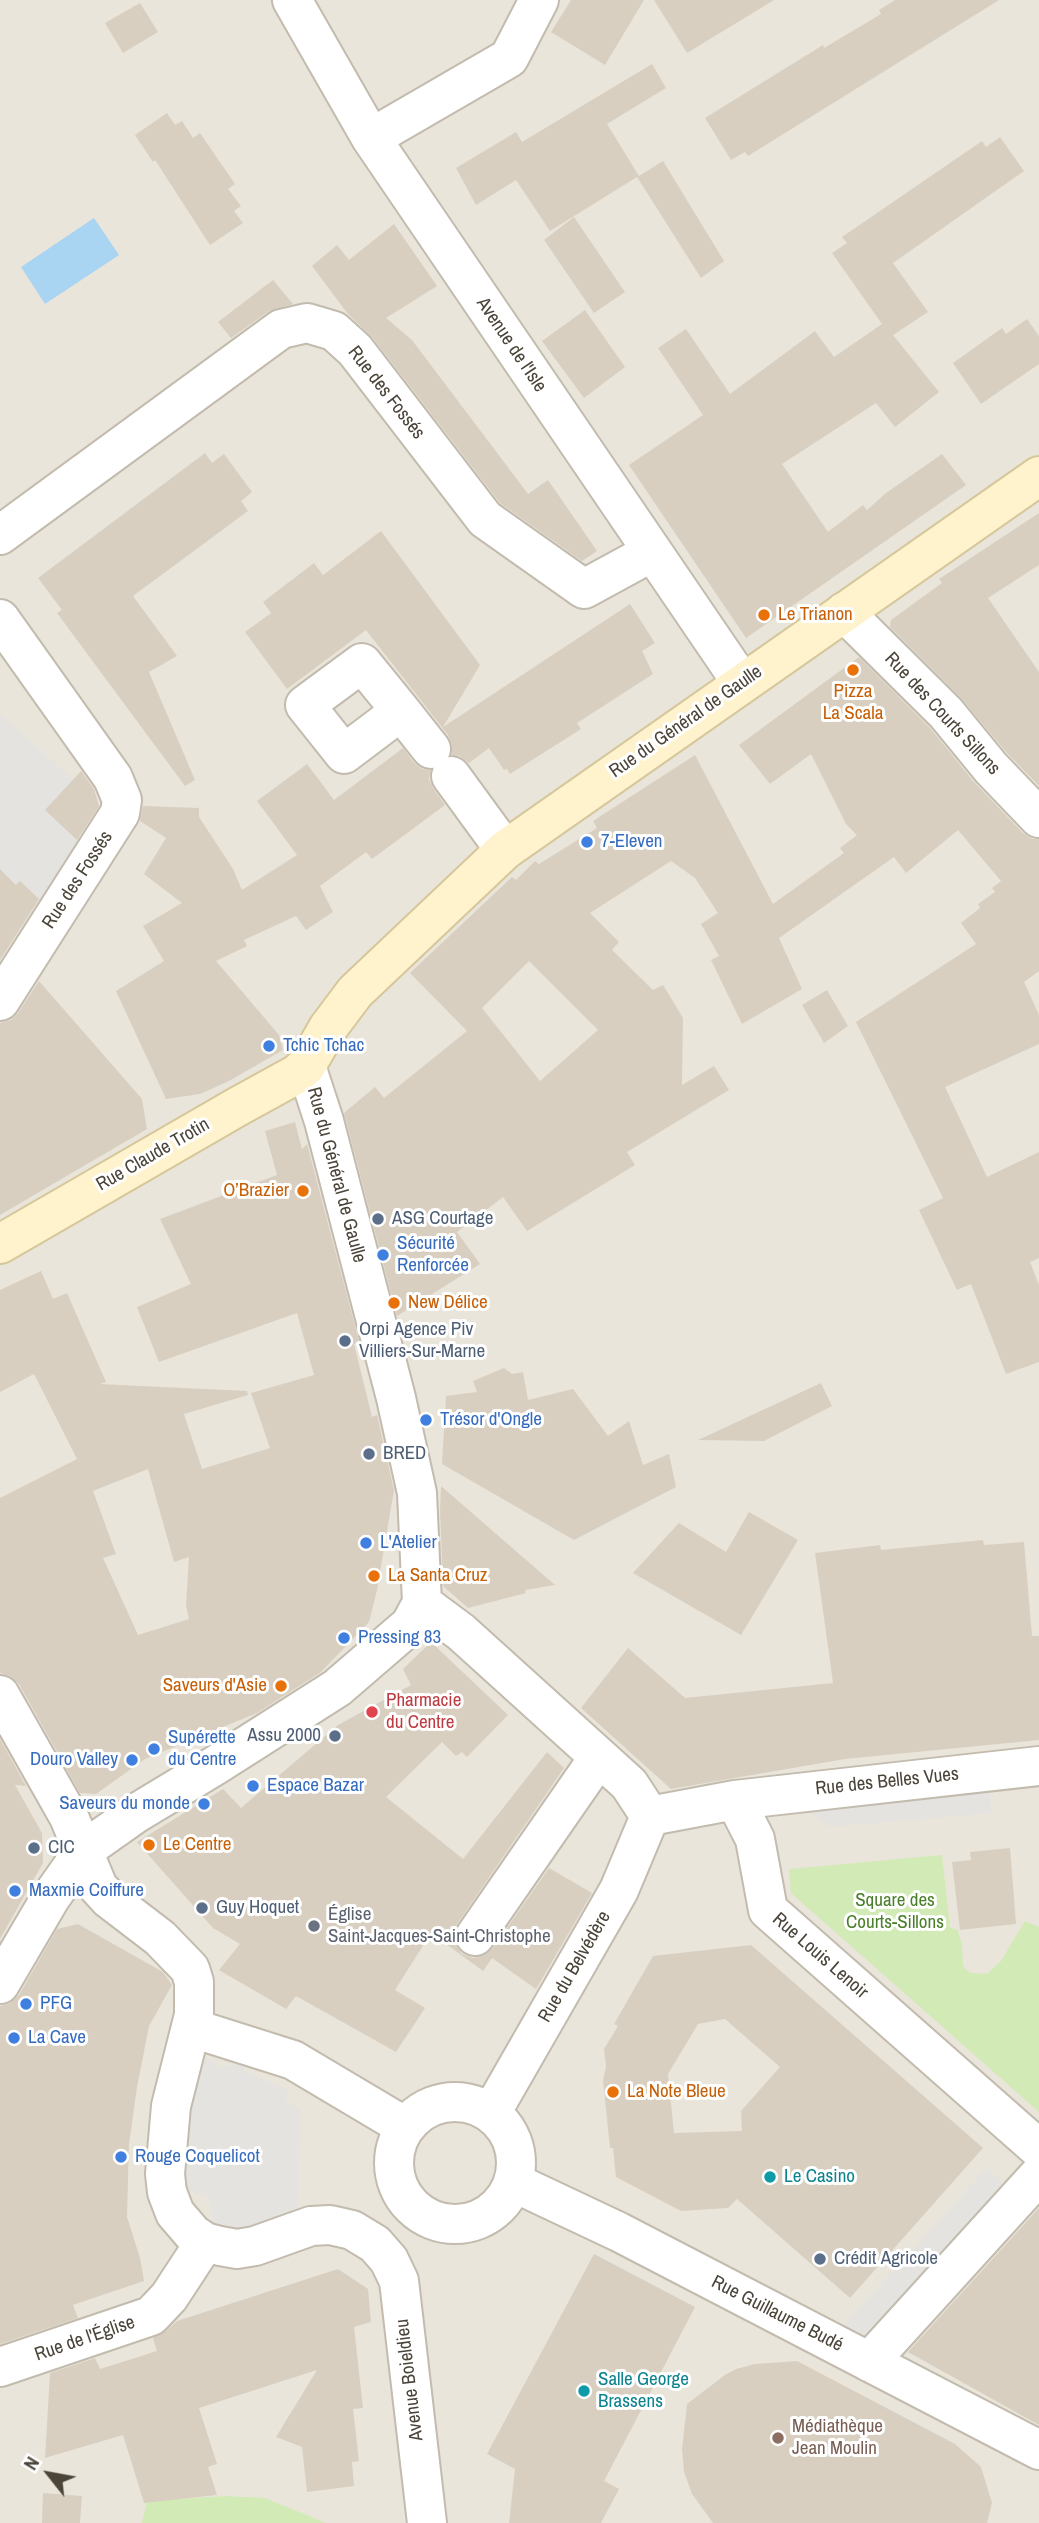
<!DOCTYPE html>
<html>
<head>
<meta charset="utf-8">
<style>
	body { margin:0 }
	#map { position:relative; width:1039px; height:2523px; overflow:hidden; background:#f6f3ec; font-family:"Archivo Narrow",sans-serif }
	canvas { display:block }
	.north { position:absolute; left:14px; top:2439px; width:70px; height:70px; -webkit-text-stroke:5px #fff; paint-order:stroke; rotate:301deg; font-size:19px; font-weight:700; line-height:28px; text-align:center; color:#4b4439 }
	.north::after { content:''; display:block; margin:auto; width:24px; height:32px; background:#4b4439; clip-path:polygon(50% 0,100% 100%,50% 72%,0 100%) }
</style>
</head>
<body>
<div id="map">
<canvas width="1039" height="2523"></canvas>
<div class="north">N</div>
</div>
<script>
const ctx = document.querySelector('canvas').getContext('2d');
ctx.lineJoin = 'round';
function fillPath(path, color) {
  ctx.fillStyle = color;
  ctx.fill(path, 'evenodd');
}
function toPath(rows) {
  const path = new Path2D();
  for (const r of rows) {
    if (r.length === 3) {
      path.moveTo(r[0] + r[2], r[1]);
      path.arc(r[0], r[1], r[2], 0, 2 * Math.PI);
      continue;
    }
    path.moveTo(r[0], r[1]);
    for (let i = 2; i < r.length; i += 2) path.lineTo(r[i], r[i + 1]);
  }
  return path;
}
function stroke(path, color, width, dash) {
  ctx.strokeStyle = color;
  ctx.lineWidth = width;
  ctx.lineCap = dash ? 'butt' : 'round';
  ctx.setLineDash(dash || []);
  ctx.stroke(path);
}
function label(font, color, halo, rows, align = 'center') {
  ctx.font = font + ' "Archivo Narrow",sans-serif';
  ctx.lineWidth = 6;
  ctx.setLineDash([]);
  ctx.textBaseline = 'middle';
  ctx.strokeStyle = halo;
  ctx.fillStyle = color;
  for (const [text, x, y, turn = 0] of rows) {
    ctx.save();
    ctx.translate(x, y);
    ctx.rotate((+turn || 0) * Math.PI / 180);
    ctx.textAlign = isNaN(turn) ? turn : align;
    if (halo) ctx.strokeText(text, 0, 0);
    ctx.fillText(text, 0, 0);
    ctx.restore();
  }
}
const residential = toPath([
	[0,0,1039,0,1039,2523,0,2523]
]);
const green = toPath([
	[942,1855,950,1928,957,1929,962,1944,963,1966,970,1973,987,1974,1001,1961,1025,1921,1039,1927,1039,2112,791,1893,789,1869],
	[225,2496,265,2498,326,2523,142,2523,147,2501]
]);
const parking = toPath([
	[0,714,73,780,46,811,81,843,42,902,21,882,16,885,0,869],
	[988,1780,992,1813,829,1827,800,1803],
	[202,2054,219,2067,241,2063,245,2071,289,2091,286,2102,300,2109,298,2217,260,2234,215,2231,208,2196,181,2189,185,2109],
	[987,2168,1007,2187,861,2346,841,2328]
]);
const water = toPath([
	[94,218,119,255,45,304,21,267]
]);
const building = toPath([
	[571,0,644,0,605,65,551,32],
	[654,0,774,0,687,53],
	[895,0,999,0,748,156,745,152,731,160,705,118,823,45,824,48,881,14,879,10],
	[140,3,158,32,123,53,105,23],
	[652,64,666,88,607,124,639,176,663,161,724,261,701,278,637,177,550,231,516,180,476,205,456,168,516,132,522,142],
	[167,113,175,125,182,121,193,138,200,133,235,184,228,189,241,206,234,211,243,223,210,245,155,160,153,162,135,135],
	[1000,137,1024,171,893,263,928,312,893,335,939,392,895,427,876,403,782,464,828,532,863,505,867,510,886,493,942,454,966,485,746,638,629,465,703,415,658,348,686,329,730,394,815,331,834,357,882,324,832,253,847,243,842,237,982,141,986,147],
	[574,217,625,292,594,313,544,240],
	[394,224,437,286,386,318,412,340,528,494,548,480,597,551,582,561,500,503,372,337,348,314,312,266,337,245,349,260],
	[273,280,293,304,269,311,231,338,218,322],
	[585,310,625,367,584,398,542,341],
	[1027,319,1039,336,1039,364,981,404,953,363,1002,328,1006,334],
	[205,453,212,463,224,454,252,492,241,501,248,511,133,596,177,656,149,672,195,780,185,786,57,613,62,610,38,578],
	[1039,513,1039,565,988,598,1039,672,1039,786,1007,753,961,698,890,627,891,620,942,583,939,579],
	[381,531,480,665,443,727,630,604,655,643,642,651,653,674,577,723,581,729,510,774,507,769,504,770,489,748,469,763,460,756,452,755,452,745,448,735,366,630,287,689,245,632,271,613,263,602,314,563,323,575],
	[859,657,930,728,974,782,1023,833,1032,839,1039,839,1039,971,1024,982,1039,1015,1039,1044,945,1087,987,1177,1039,1152,1039,1258,1030,1262,1039,1285,1039,1362,1006,1374,971,1284,957,1290,919,1210,943,1198,856,1022,976,944,961,923,980,908,978,904,995,892,992,888,1001,881,958,830,906,873,894,857,779,938,802,989,742,1024,711,960,719,956,701,924,718,913,695,878,671,861,590,913,619,942,612,950,653,990,663,985,683,1018,682,1085,714,1066,729,1090,627,1152,635,1165,527,1231,503,1197,457,1232,480,1264,397,1316,344,1113,375,1087,384,1098,467,1031,410,973,512,877,516,880,535,861,539,864,597,828,593,821,695,755,773,904,844,853,840,848,857,835,846,824,811,754,770,784,739,745],
	[529,961,598,1030,540,1081,482,1008],
	[403,748,414,763,422,769,430,770,429,779,433,788,445,805,372,859,366,852,320,886,333,912,306,930,296,916,244,940,247,946,216,961,279,1035,283,1050,229,1081,200,1094,166,1099,116,991,164,961,143,926,182,903,144,874,166,838,140,821,143,806,199,808,199,817,233,869,242,890,297,855,257,801,307,764,334,800],
	[81,771,94,789,99,806,77,840,45,810],
	[0,869,16,885,20,881,39,899,0,960],
	[39,981,142,1099,147,1129,0,1215,0,1023,11,1020,18,1013],
	[827,990,848,1026,824,1043,802,1005],
	[295,1122,302,1149,307,1144,359,1341,354,1344,372,1417,377,1415,394,1490,377,1590,369,1622,321,1672,257,1713,145,1759,96,1794,80,1793,19,1684,10,1676,0,1673,0,1498,77,1459,34,1374,0,1392,0,1290,41,1271,53,1299,67,1293,106,1382,100,1384,247,1391,248,1395,184,1414,202,1469,270,1448,251,1393,314,1375,297,1313,159,1362,137,1307,191,1284,160,1219,277,1175,265,1131],
	[148,1469,174,1562,189,1557,186,1605,189,1619,138,1635,103,1558,116,1554,93,1491],
	[504,1368,512,1374,523,1372,528,1400,573,1389,608,1436,629,1421,643,1465,669,1454,676,1487,574,1540,442,1464,446,1396,477,1392,473,1381],
	[821,1383,832,1406,764,1441,698,1440],
	[441,1486,555,1585,525,1590,526,1593,468,1608,443,1586,440,1510],
	[749,1512,798,1540,741,1635,633,1573,679,1523,726,1552],
	[983,1540,984,1545,1024,1542,1032,1636,1039,1636,1039,1740,845,1759,671,1789,581,1708,628,1648,685,1698,833,1683,815,1553,880,1545,881,1550],
	[431,1642,508,1715,467,1757,462,1752,456,1756,442,1742,386,1797,463,1859,547,1752,564,1768,457,1924,453,1935,456,1946,462,1954,473,1958,485,1955,493,1948,549,1868,592,1893,536,1989,492,1958,483,1971,431,1933,395,1990,425,2008,396,2052,296,1996,286,2009,219,1970,240,1944,213,1928,137,1842,223,1789,241,1808,338,1725,411,1685,403,1669],
	[0,1739,26,1786,15,1785,42,1833,43,1863,0,1939],
	[1010,1848,1016,1924,960,1930,952,1862,971,1860,970,1852],
	[78,1924,163,1972,172,1985,149,2026,137,2087,129,2144,127,2217,140,2258,144,2281,73,2305,78,2318,0,2344,0,2006,10,2003,19,1995,57,1929],
	[751,1945,983,2148,850,2298,737,2199,728,2208,681,2211,616,2177,613,2148,610,2148,603,2080,606,2067,604,2049,618,2026,614,2024,653,1956],
	[725,2019,780,2067,741,2111,742,2131,674,2133,668,2074,698,2024],
	[1039,2208,1039,2425,908,2352],
	[594,2254,695,2307,604,2481,619,2489,601,2523,509,2523,515,2469,487,2454],
	[338,2269,368,2289,371,2322,354,2327,363,2408,353,2409,359,2461,352,2462,354,2486,307,2492,302,2447,276,2437,317,2370,199,2408,217,2464,208,2467,217,2495,144,2503,123,2435,45,2458,50,2373,95,2358,100,2369,157,2351,153,2338,166,2331,177,2321],
	[797,2361,955,2444,981,2467,992,2503,987,2523,713,2523,692,2494,684,2472,682,2449,687,2404,725,2375,736,2369,755,2364],
	[43,2493,82,2496,80,2523,42,2523]
]);
const street = toPath([
	[292,0,371,138,742,683],
	[371,138,509,58,539,0],
	[0,535,281,329,307,323,334,331,355,350,485,519,584,589,652,552],
	[844,612,946,713,991,768,1039,818],
	[0,619,113,778,122,800,120,813,0,1001],
	[401,711,344,754,305,705,362,663,401,711,431,749],
	[451,776,505,850],
	[422,1603,461,1632,629,1784,650,1816,735,1800,755,1839,768,1910,1039,2149],
	[0,1695,69,1817,98,1887,109,1899,160,1938,190,1969,194,1982,194,2015,171,2106,165,2174,167,2192,175,2213,193,2234,205,2242,220,2246,237,2249,255,2246,311,2226,330,2225,352,2230,375,2244,389,2260,399,2281,427,2523],
	[735,1800,1039,1766],
	[475,1936,599,1757],
	[0,1984,51,1897,84,1850,135,1814,216,1765,337,1688,410,1625,422,1603,417,1493,396,1398,324,1121,306,1066],
	[192,2028,293,2060,404,2126],
	[455,2163,61],
	[491,2113,619,1890,650,1816],
	[513,2182,619,2232,1039,2450],
	[869,2362,1039,2175],
	[0,2367,151,2316,169,2297,205,2242]
]);
const secondary = toPath([
	[0,1244,237,1107,297,1074,306,1066,328,1028,355,992,505,850,1039,476]
]);
const markers = [
	[764,615,7,"#e8710a"],
	[853,670,7,"#e8710a"],
	[587,842,7,"#3f7fe0"],
	[269,1046,7,"#3f7fe0"],
	[303,1191,7,"#e8710a"],
	[378,1219,7,"#5c6f8a"],
	[383,1255,7,"#3f7fe0"],
	[394,1303,7,"#e8710a"],
	[345,1341,7,"#5c6f8a"],
	[426,1420,7,"#3f7fe0"],
	[369,1454,7,"#5c6f8a"],
	[366,1543,7,"#3f7fe0"],
	[374,1576,7,"#e8710a"],
	[344,1638,7,"#3f7fe0"],
	[281,1686,7,"#e8710a"],
	[372,1712,7,"#e0444e"],
	[335,1736,7,"#5c6f8a"],
	[154,1749,7,"#3f7fe0"],
	[132,1760,7,"#3f7fe0"],
	[253,1786,7,"#3f7fe0"],
	[204,1804,7,"#3f7fe0"],
	[149,1845,7,"#e8710a"],
	[34,1848,7,"#5c6f8a"],
	[15,1891,7,"#3f7fe0"],
	[202,1908,7,"#5c6f8a"],
	[314,1926,7,"#6b7280"],
	[26,2004,7,"#3f7fe0"],
	[14,2038,7,"#3f7fe0"],
	[613,2092,7,"#e8710a"],
	[121,2157,7,"#3f7fe0"],
	[770,2177,7,"#0f9aa8"],
	[820,2259,7,"#5c6f8a"],
	[584,2391,7,"#0f9aa8"],
	[778,2438,7,"#8d6e63"]
];
const streetNames = [
	["Avenue de l'Isle",511,345,56],
	["Rue des Fossés",386,393,52],
	["Rue des Courts Sillons",942,714,47],
	["Rue du Général de Gaulle",686,722,-35],
	["Rue des Fossés",78,880,-57],
	["Rue Claude Trotin",153,1155,-30],
	["Rue du Général de Gaulle",336,1175,75],
	["Rue des Belles Vues",887,1782,-6],
	["Rue Louis Lenoir",820,1956,41],
	["Rue du Belvédère",575,1967,-60],
	["Rue Guillaume Budé",777,2314,27],
	["Rue de l'Église",85,2339,-19],
	["Avenue Boieldieu",410,2380,-97]
];
const foodNames = [
	["Le Trianon",778,615],
	["Pizza",853,692,"center"],
	["La Scala",853,714,"center"],
	["O’Brazier",289,1191,"right"],
	["New Délice",408,1303],
	["La Santa Cruz",388,1576],
	["Saveurs d'Asie",267,1686,"right"],
	["Le Centre",163,1845],
	["La Note Bleue",627,2092]
];
const shopNames = [
	["7-Eleven",601,842],
	["Tchic Tchac",283,1046],
	["Sécurité",397,1244],
	["Renforcée",397,1266],
	["Trésor d'Ongle",440,1420],
	["L'Atelier",380,1543],
	["Pressing 83",358,1638],
	["Supérette",168,1738],
	["du Centre",168,1760],
	["Douro Valley",118,1760,"right"],
	["Espace Bazar",267,1786],
	["Saveurs du monde",190,1804,"right"],
	["Maxmie Coiffure",29,1891],
	["PFG",40,2004],
	["La Cave",28,2038],
	["Rouge Coquelicot",135,2157]
];
const serviceNames = [
	["ASG Courtage",392,1219],
	["Orpi Agence Piv",359,1330],
	["Villiers-Sur-Marne",359,1352],
	["BRED",383,1454],
	["Assu 2000",321,1736,"right"],
	["CIC",48,1848],
	["Guy Hoquet",216,1908],
	["Crédit Agricole",834,2259]
];
const healthNames = [
	["Pharmacie",386,1701],
	["du Centre",386,1723]
];
const parkNames = [
	["Square des",895,1901],
	["Courts-Sillons",895,1923]
];
const worshipNames = [
	["Église",328,1915],
	["Saint-Jacques-Saint-Christophe",328,1937]
];
const cultureNames = [
	["Le Casino",784,2177],
	["Salle George",598,2380],
	["Brassens",598,2402]
];
const educationNames = [
	["Médiathèque",792,2427],
	["Jean Moulin",792,2449]
];
fillPath(residential, '#eae5da');
fillPath(green, '#d2eab5');
fillPath(parking, '#e5e3e0');
fillPath(water, '#a9d4f2');
fillPath(building, '#d8cfc1');
stroke(street, '#c2bbae', 42);
stroke(secondary, '#d6c79b', 42);
stroke(street, '#fff', 38);
stroke(secondary, '#fff3cd', 38);
for (const [x, y, r, color] of markers) {
  const dot = new Path2D();
  dot.arc(x, y, r, 0, 2 * Math.PI);
  ctx.fillStyle = color;
  ctx.fill(dot);
  stroke(dot, '#fff', 2.5);
}
label('19px', '#4b4439', '#fff', streetNames);
label('19px', '#c56008', '#fff', foodNames, 'left');
label('19px', '#366cbe', '#fff', shopNames, 'left');
label('19px', '#4e5e75', '#fff', serviceNames, 'left');
label('19px', '#be3a42', '#fff', healthNames, 'left');
label('19px', '#4a7f2a', '#fff', parkNames);
label('19px', '#5b616d', '#fff', worshipNames, 'left');
label('19px', '#0d838f', '#fff', cultureNames, 'left');
label('19px', '#785e54', '#fff', educationNames, 'left');
</script>
</body>
</html>
